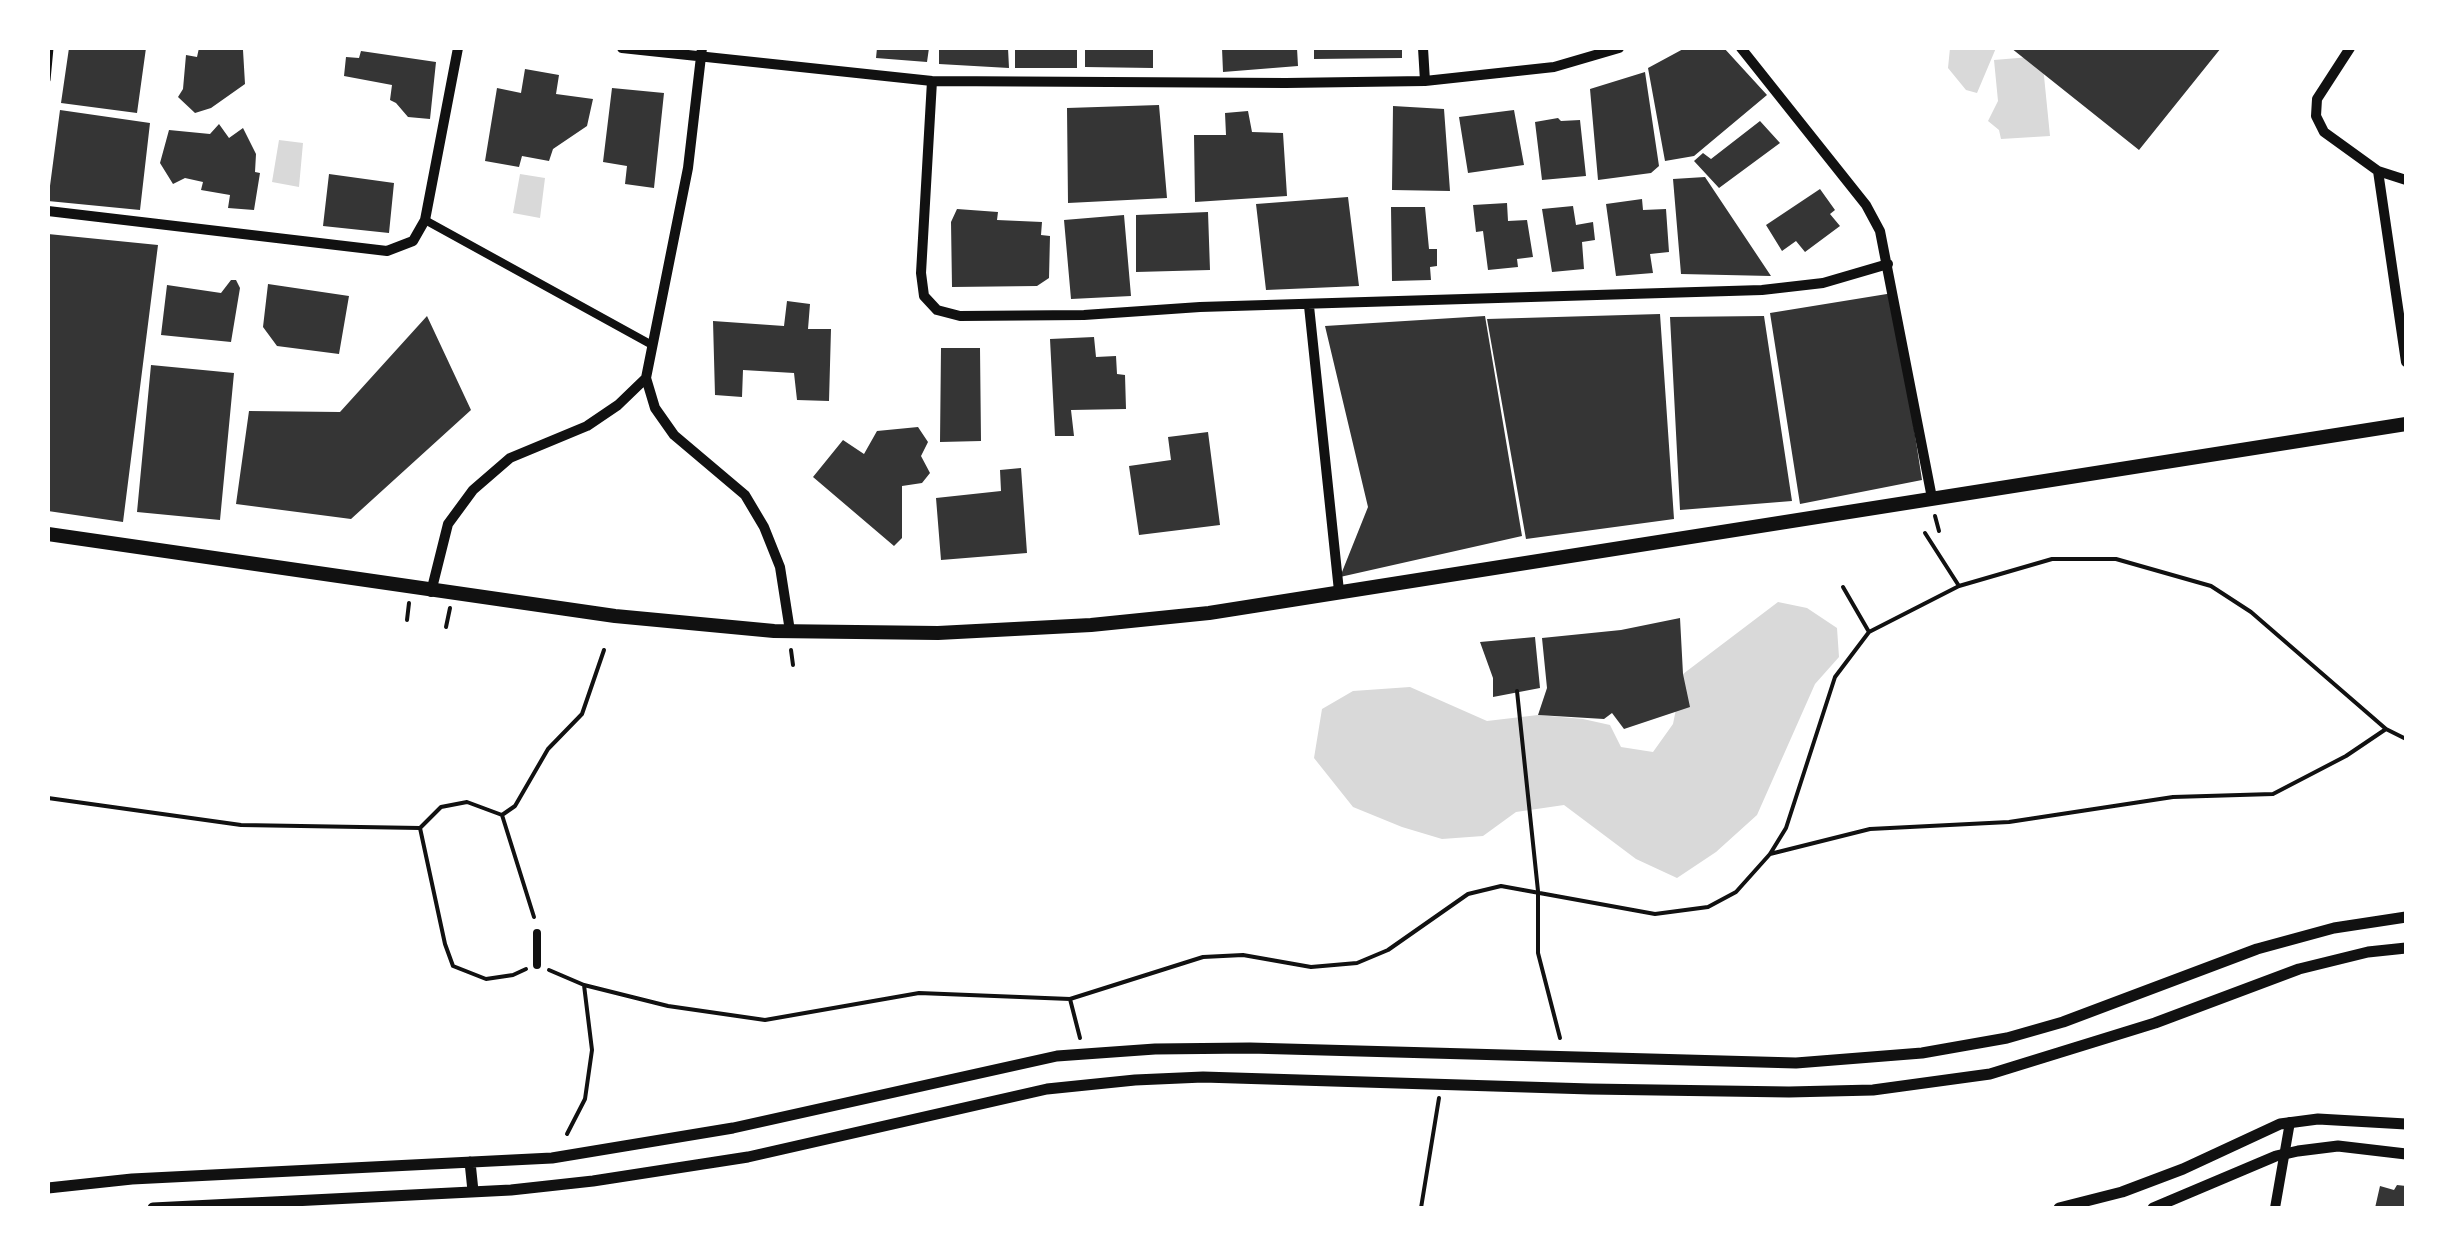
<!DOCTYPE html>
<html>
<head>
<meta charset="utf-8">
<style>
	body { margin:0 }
	#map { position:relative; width:2454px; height:1256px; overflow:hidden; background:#fff; font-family:Poppins,sans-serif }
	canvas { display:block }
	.frame { position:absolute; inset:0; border:50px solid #fff; pointer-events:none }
</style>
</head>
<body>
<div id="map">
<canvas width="2454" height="1256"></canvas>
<div class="frame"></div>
</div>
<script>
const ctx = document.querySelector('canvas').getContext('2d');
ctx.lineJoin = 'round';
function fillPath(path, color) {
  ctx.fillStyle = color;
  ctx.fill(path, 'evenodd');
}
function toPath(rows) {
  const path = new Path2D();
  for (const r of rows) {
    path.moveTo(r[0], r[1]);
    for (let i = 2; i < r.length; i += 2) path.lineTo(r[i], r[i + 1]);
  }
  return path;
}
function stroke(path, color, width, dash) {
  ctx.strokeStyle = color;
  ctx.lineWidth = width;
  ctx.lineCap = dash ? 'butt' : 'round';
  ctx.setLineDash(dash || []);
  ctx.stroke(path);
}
const water = toPath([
	[1950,48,1996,48,1977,93,1966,90,1948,68],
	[2042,56,2050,136,2001,139,1999,130,1988,121,1998,101,1994,60],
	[279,140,303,143,299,187,272,182],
	[520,174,545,178,540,218,513,213],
	[1778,602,1807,608,1837,628,1839,657,1815,684,1757,815,1716,852,1677,878,1636,859,1564,805,1516,812,1483,836,1442,839,1402,827,1353,807,1314,758,1322,709,1353,691,1410,687,1487,721,1538,715,1583,719,1610,725,1621,747,1653,752,1673,724,1683,674]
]);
const building = toPath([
	[69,48,146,48,137,113,61,103],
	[199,48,243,50,245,84,211,108,195,113,178,97,183,89,186,55,197,57],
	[877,48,929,48,927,62,876,58],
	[939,48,1008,48,1009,68,939,64],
	[1015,48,1077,48,1077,68,1015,68],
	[1085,48,1153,48,1153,68,1085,67],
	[1222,48,1297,48,1298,66,1223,72],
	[1314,48,1402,48,1402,58,1314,59],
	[1685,48,1724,48,1767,95,1694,156,1665,161,1648,68],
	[2011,48,2221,48,2139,150],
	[361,51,436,62,430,119,408,117,396,103,390,100,392,85,344,76,346,57,359,58],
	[525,69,559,75,556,94,593,99,587,126,553,149,549,161,522,156,519,167,485,161,497,88,521,93],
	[1645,72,1659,166,1651,173,1598,180,1590,89],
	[612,88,664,93,654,188,625,184,627,166,603,162],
	[1159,105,1167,198,1068,203,1067,108],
	[1393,106,1444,109,1450,191,1392,190],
	[60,110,150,123,140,210,48,201],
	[1514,110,1524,165,1468,173,1459,117],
	[1248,111,1252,132,1283,133,1287,196,1195,202,1194,135,1226,135,1225,113],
	[1558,118,1561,121,1580,120,1586,176,1542,180,1535,122],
	[1760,121,1780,143,1719,188,1694,161,1703,153,1711,159],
	[219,124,229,138,243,128,256,154,255,172,260,173,254,210,228,208,230,195,201,190,203,182,185,178,173,184,160,163,169,130,210,134],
	[329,174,394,183,389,233,323,226],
	[1705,177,1771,276,1681,274,1673,179],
	[1820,189,1835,210,1830,214,1840,226,1805,252,1796,241,1782,251,1766,225],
	[1348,197,1359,286,1266,290,1256,204],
	[1642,199,1643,210,1666,209,1669,252,1650,254,1653,273,1616,276,1606,204],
	[1507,203,1508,221,1527,220,1533,257,1517,259,1518,267,1488,270,1483,231,1476,232,1473,205],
	[1573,206,1576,225,1593,222,1595,240,1582,242,1584,269,1552,272,1542,209],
	[1391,207,1425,207,1429,249,1437,249,1437,266,1430,267,1431,280,1392,281],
	[957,209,998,212,997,220,1042,222,1041,235,1050,236,1049,278,1037,286,952,287,951,222],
	[1208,212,1210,270,1136,272,1136,215],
	[1124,215,1131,296,1071,299,1064,220],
	[48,234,158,245,123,522,48,511],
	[231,280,236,280,240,288,231,342,161,335,167,285,221,293],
	[268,284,349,296,339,354,277,346,263,327],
	[1893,293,1922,480,1800,504,1770,313],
	[787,301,810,304,808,329,831,329,829,401,797,400,794,373,743,370,742,397,715,395,713,321,784,326],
	[1660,314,1674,519,1526,539,1487,319],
	[427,316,471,410,351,519,236,504,249,411,340,412],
	[1485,316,1522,536,1340,577,1368,507,1325,326],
	[1764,316,1792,501,1680,510,1670,317],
	[1094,337,1096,357,1116,356,1117,374,1125,375,1126,409,1071,410,1074,436,1055,436,1050,339],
	[941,348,980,348,981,441,940,442],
	[151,365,234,373,220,520,137,512],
	[918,427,928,442,921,456,930,473,922,483,902,486,902,538,894,546,813,477,843,440,864,454,877,431],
	[1208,432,1220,525,1139,535,1129,466,1171,460,1168,437],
	[1021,468,1027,553,941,560,936,498,1001,491,1000,470],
	[1680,618,1683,674,1690,707,1624,729,1612,713,1604,719,1538,715,1547,688,1542,638,1621,630],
	[1535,637,1540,688,1493,697,1493,678,1480,642],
	[2397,1185,2406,1186,2406,1208,2375,1208,2380,1186,2394,1190]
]);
const path = toPath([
	[1935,516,1939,531],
	[1925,533,1959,586],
	[1843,587,1869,632],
	[407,620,409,603],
	[446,627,450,608],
	[791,650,793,665],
	[1517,691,1538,891,1538,953,1560,1038],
	[48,798,241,825,420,828,441,807,467,802,502,815,534,917],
	[502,815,515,806,548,749,582,714,604,650],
	[420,828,445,944,453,966,486,979,513,975,526,969],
	[1770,854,1870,829,2009,822,2173,797,2273,794,2346,756,2386,729],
	[549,970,584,985,668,1006,765,1020,919,993,1070,999,1203,957,1243,955,1311,967,1357,963,1388,950,1468,894,1501,886,1655,914,1708,907,1736,892,1770,854,1786,828,1835,677,1869,632,1959,586,2052,559,2116,559,2211,586,2251,612,2386,729,2406,739],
	[1070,999,1080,1038],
	[567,1134,585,1099,592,1050,584,985],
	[1421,1208,1439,1098]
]);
const service = toPath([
	[48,80,51,48]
]);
const pedestrian = toPath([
	[425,220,652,345],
	[537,965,537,933]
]);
const minor = toPath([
	[622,48,932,81,1286,83,1425,81,1554,67,1619,48],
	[702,48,688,168,646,378,655,408,674,435,745,495,764,527,780,567,790,631],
	[1423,48,1425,81],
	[1741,48,1866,205,1880,231,1932,498],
	[2350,48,2317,99,2316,116,2324,132,2378,171,2406,180],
	[932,81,921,273,924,296,937,310,960,316,1084,315,1200,307,1762,290,1823,283,1888,264],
	[2378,171,2406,362],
	[48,211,387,251,413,241,425,220,458,48],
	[1309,306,1339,591],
	[431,592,448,524,473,490,510,458,587,426,618,405,646,378],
	[2275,1208,2290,1122]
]);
const tertiary = toPath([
	[470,1162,473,1191],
	[48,1188,132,1179,552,1158,733,1128,1057,1056,1155,1049,1250,1048,1796,1063,1922,1053,2007,1038,2063,1022,2257,949,2334,928,2406,917],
	[153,1208,511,1190,593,1181,748,1157,1047,1089,1135,1080,1203,1077,1590,1089,1789,1092,1873,1090,1990,1074,2155,1023,2299,969,2368,952,2406,948],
	[2059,1208,2122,1192,2183,1169,2280,1124,2318,1119,2406,1124],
	[2153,1208,2276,1156,2298,1151,2338,1146,2406,1154]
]);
const secondary = toPath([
	[48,534,615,616,774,631,938,633,1091,625,1209,613,2406,424]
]);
fillPath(water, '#d9d9d9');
fillPath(building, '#353535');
stroke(path, '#111', 4);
stroke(service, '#111', 5);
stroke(pedestrian, '#111', 8);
stroke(minor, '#111', 10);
stroke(tertiary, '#111', 11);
stroke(secondary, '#111', 14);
</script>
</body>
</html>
